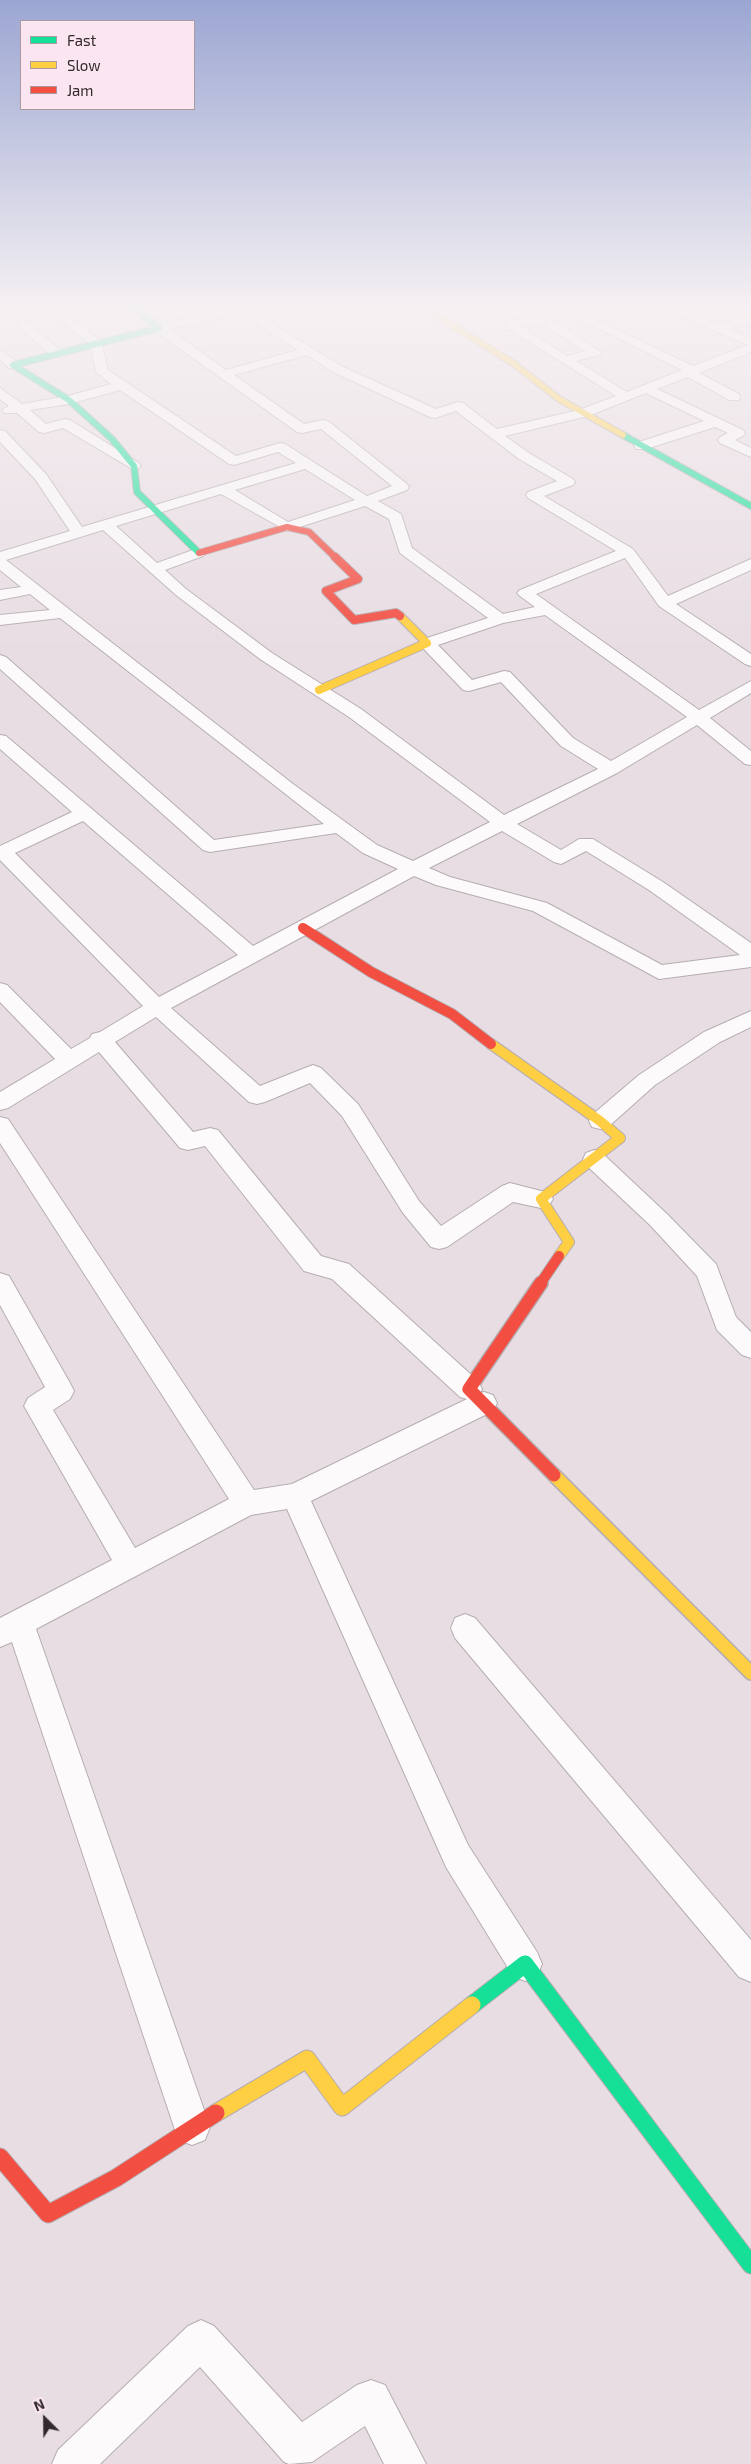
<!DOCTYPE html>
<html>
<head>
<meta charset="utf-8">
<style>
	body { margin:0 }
	#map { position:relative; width:751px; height:2464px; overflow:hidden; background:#e8dde3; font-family:"Exo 2",sans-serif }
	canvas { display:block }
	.legend { position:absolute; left:20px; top:20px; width:175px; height:90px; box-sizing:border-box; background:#fae5f0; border:1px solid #aa9aa2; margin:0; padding:6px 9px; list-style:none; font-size:15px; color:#31292d }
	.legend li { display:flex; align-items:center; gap:10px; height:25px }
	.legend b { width:25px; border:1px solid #aa9aa2 }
	.north { position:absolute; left:20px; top:2394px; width:50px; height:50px; -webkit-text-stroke:4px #fae5f0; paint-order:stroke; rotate:337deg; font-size:14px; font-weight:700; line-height:20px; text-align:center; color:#31292d }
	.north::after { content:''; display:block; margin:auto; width:18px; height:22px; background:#31292d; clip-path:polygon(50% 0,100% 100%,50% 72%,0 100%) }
</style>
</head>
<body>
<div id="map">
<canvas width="751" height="2464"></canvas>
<ul class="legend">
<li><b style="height:6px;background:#16e098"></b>Fast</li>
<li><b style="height:6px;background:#ffcf43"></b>Slow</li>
<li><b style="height:6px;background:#f24e42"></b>Jam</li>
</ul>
<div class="north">N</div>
</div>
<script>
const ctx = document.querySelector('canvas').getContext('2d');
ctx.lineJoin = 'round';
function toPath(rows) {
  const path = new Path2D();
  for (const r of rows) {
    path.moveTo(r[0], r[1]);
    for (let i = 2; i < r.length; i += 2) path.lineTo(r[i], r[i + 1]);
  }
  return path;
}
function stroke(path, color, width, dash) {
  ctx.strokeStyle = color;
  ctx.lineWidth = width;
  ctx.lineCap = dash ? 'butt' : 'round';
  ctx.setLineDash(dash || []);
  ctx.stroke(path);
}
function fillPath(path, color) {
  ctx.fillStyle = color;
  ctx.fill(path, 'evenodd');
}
const street = toPath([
	[0,308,11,308,61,351,63,354,61,357,53,357,0,311,0,308],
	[45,308,58,308,101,341,108,370,236,456,280,443,285,444,367,496,392,486,321,429,302,433,297,432,155,331,153,328,155,325,231,308,252,308,250,310,341,366,436,409,458,402,463,403,497,429,579,410,616,396,507,328,505,325,507,322,532,317,521,308,535,308,544,314,554,313,556,316,552,319,601,352,599,355,576,361,627,392,682,370,557,308,572,308,693,366,748,345,661,308,677,308,719,325,751,314,751,322,729,329,751,338,751,352,699,373,739,394,740,397,739,400,729,400,688,377,657,389,743,430,745,433,743,436,735,440,751,448,751,457,720,443,718,440,720,437,728,433,715,427,646,449,636,449,634,446,636,443,704,421,646,393,588,416,505,436,529,453,573,479,575,482,573,485,544,496,633,549,668,596,751,559,751,570,676,604,751,654,751,666,745,664,659,606,625,558,536,594,699,710,751,681,751,693,710,718,751,751,751,765,745,764,697,725,617,773,517,824,561,850,579,839,593,839,663,882,751,943,751,967,659,979,533,911,436,885,414,876,171,1008,260,1086,305,1068,313,1065,321,1068,358,1104,419,1201,441,1226,502,1186,510,1183,549,1193,553,1199,549,1205,541,1208,513,1202,447,1247,439,1249,431,1247,403,1213,342,1116,310,1083,265,1102,257,1104,249,1102,156,1017,115,1042,193,1132,210,1128,218,1130,321,1256,349,1264,478,1381,482,1389,480,1393,484,1392,493,1395,497,1403,493,1411,311,1501,468,1845,537,1952,542,1964,537,1976,525,1981,513,1976,446,1867,287,1509,251,1515,36,1629,210,2127,205,2140,192,2145,179,2140,174,2127,12,1642,0,1647,0,1618,112,1560,24,1406,28,1398,45,1387,0,1305,0,1273,9,1276,70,1383,74,1391,70,1399,53,1410,135,1548,229,1499,0,1143,0,1117,8,1119,254,1490,292,1484,467,1399,460,1397,332,1279,304,1271,205,1146,188,1150,180,1148,99,1052,8,1108,0,1110,0,1092,55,1059,0,1002,0,983,7,985,71,1049,90,1038,92,1034,100,1032,143,1006,0,860,0,846,72,812,0,749,0,735,6,736,253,946,398,869,363,853,336,833,210,852,203,850,0,669,0,655,6,657,214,840,324,824,60,618,0,625,0,615,50,610,30,594,0,600,0,590,21,587,0,570,0,552,70,531,35,479,0,442,0,430,5,431,46,474,82,527,296,463,278,452,234,465,229,464,120,390,69,404,30,410,46,424,65,419,70,420,139,463,141,466,134,470,63,428,44,433,39,432,17,413,4,413,2,410,9,406,0,399,0,388,22,404,68,396,111,384,96,372,91,345,45,308],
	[239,313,298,350,226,370,169,329,239,313],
	[540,322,585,351,567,356,521,326,540,322],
	[307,355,333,372,430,417,435,418,456,411,519,459,557,481,528,492,526,495,528,498,616,551,520,590,517,593,520,596,535,607,503,614,412,548,401,514,378,501,407,490,409,487,407,484,328,421,323,420,304,424,234,375,307,355],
	[305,469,355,500,288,522,235,490,305,469],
	[221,494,287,531,365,506,389,519,400,553,488,618,421,640,419,643,421,646,463,690,469,691,501,682,561,746,598,769,504,815,361,709,272,653,186,589,165,570,203,556,205,553,203,550,193,550,157,563,116,526,221,494],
	[103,530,176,595,260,659,349,717,490,822,413,861,377,845,293,784,6,560,103,530],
	[545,615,687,717,611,761,573,738,510,672,504,671,472,680,438,645,503,623,545,615],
	[83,821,238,955,159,997,15,853,83,821],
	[502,831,554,862,561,864,586,851,649,890,740,955,662,965,547,903,450,877,429,868,502,831],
	[0,350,17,362,19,365,17,368,9,368,0,360,0,350],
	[751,1011,751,1027,720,1042,655,1085,608,1127,600,1129,592,1127,589,1121,592,1115,639,1075,704,1032,751,1011],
	[594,1150,602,1153,667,1214,716,1264,736,1317,751,1332,751,1358,742,1355,717,1330,697,1276,651,1226,586,1165,583,1159,586,1153,594,1150],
	[465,1614,475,1618,751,1940,751,1982,739,1977,455,1638,451,1628,455,1618,465,1614],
	[201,2320,214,2326,302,2422,357,2385,371,2380,385,2385,426,2464,384,2464,365,2426,312,2462,289,2464,284,2462,200,2367,100,2464,52,2464,58,2450,188,2326,201,2320]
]);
const fastFar1 = toPath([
	[133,308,159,328,13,365,69,400,112,439,134,466,137,492,199,553],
	[623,435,751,506]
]);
const fast = toPath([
	[472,2005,525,1964,751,2265]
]);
const slowFar4 = toPath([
	[424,308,513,363,559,399,623,435]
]);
const slowFar3 = toPath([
	[319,690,427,643,400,616]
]);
const slowFar2 = toPath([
	[491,1044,600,1121,620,1138,541,1199,569,1242,559,1256]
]);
const slowFar1 = toPath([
	[554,1475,751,1673]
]);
const slow = toPath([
	[216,2113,307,2059,342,2107,472,2005]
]);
const jamFar4 = toPath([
	[199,553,287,527,309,532,337,559]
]);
const jamFar3 = toPath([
	[335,557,358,579,326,591,354,620,396,613,400,616]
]);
const jamFar2 = toPath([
	[303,928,371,972,452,1014,491,1044],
	[540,1284,559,1256]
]);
const jamFar1 = toPath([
	[541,1283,469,1389,554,1475]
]);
const jam = toPath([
	[0,2157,48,2214,116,2178,216,2113]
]);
stroke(street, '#b5adb2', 2);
stroke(fastFar1, '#b5adb2', 8);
stroke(fast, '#b5adb2', 19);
stroke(slowFar4, '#b5adb2', 8);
stroke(slowFar3, '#b5adb2', 10);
stroke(slowFar2, '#b5adb2', 12);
stroke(slowFar1, '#b5adb2', 16);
stroke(slow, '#b5adb2', 19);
stroke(jamFar4, '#b5adb2', 8);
stroke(jamFar3, '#b5adb2', 10);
stroke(jamFar2, '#b5adb2', 12);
stroke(jamFar1, '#b5adb2', 16);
stroke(jam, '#b5adb2', 19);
fillPath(street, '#fcfafb');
stroke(fastFar1, '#16e098', 6);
stroke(fast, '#16e098', 17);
stroke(slowFar4, '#ffcf43', 6);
stroke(slowFar3, '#ffcf43', 8);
stroke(slowFar2, '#ffcf43', 10);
stroke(slowFar1, '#ffcf43', 13);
stroke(slow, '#ffcf43', 17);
stroke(jamFar4, '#f24e42', 6);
stroke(jamFar3, '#f24e42', 8);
stroke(jamFar2, '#f24e42', 10);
stroke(jamFar1, '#f24e42', 13);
stroke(jam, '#f24e42', 17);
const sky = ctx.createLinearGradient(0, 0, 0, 653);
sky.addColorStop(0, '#9ba6d2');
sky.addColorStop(0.47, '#f5f0f2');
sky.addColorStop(1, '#f5f0f200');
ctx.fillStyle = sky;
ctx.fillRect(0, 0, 751, 653);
</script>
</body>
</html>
